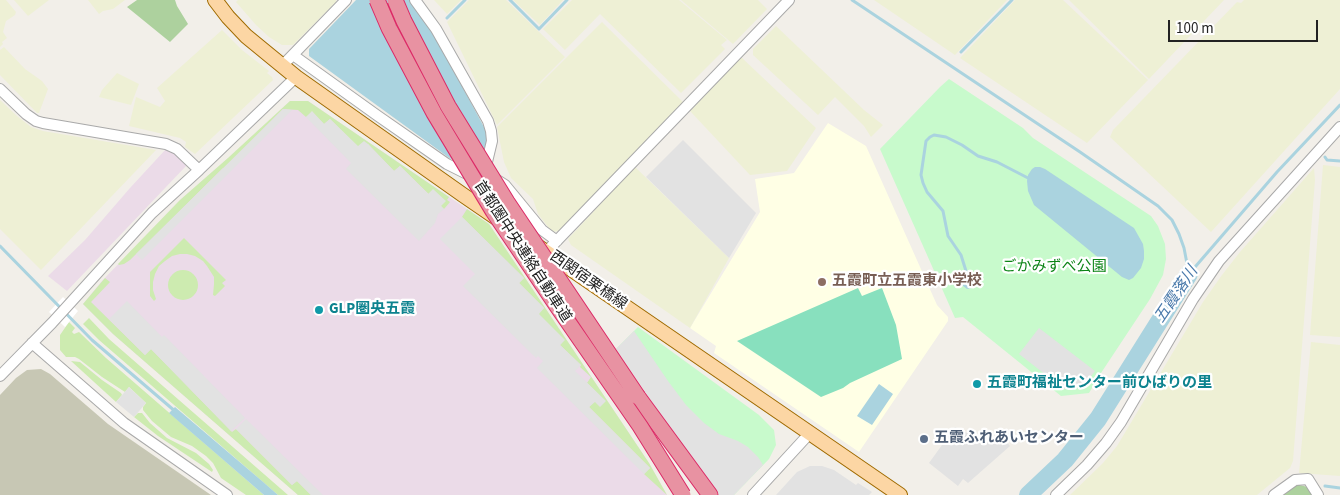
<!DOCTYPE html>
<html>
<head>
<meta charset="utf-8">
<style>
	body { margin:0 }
	#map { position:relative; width:1340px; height:495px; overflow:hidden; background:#f2efe9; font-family:"Source Sans 3",sans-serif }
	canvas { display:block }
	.scale { position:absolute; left:1168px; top:20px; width:150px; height:22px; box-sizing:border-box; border:2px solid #222; border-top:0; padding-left:6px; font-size:15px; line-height:18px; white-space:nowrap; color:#222; -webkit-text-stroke:4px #fff; paint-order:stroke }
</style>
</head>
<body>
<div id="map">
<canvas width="1340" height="495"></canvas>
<div class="scale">100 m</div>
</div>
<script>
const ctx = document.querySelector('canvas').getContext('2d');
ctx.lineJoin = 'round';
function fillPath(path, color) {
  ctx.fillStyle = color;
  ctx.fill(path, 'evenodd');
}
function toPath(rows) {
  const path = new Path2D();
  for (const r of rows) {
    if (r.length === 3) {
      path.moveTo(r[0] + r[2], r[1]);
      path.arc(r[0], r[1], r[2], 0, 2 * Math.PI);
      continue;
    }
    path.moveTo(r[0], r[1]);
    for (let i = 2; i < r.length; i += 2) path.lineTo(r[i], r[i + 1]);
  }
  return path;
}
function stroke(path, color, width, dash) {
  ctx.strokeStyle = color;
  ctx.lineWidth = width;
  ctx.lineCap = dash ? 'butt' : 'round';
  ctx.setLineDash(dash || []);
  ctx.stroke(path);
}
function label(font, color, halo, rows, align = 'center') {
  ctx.font = font + ' "Source Sans 3","Noto Sans JP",sans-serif';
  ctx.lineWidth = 4.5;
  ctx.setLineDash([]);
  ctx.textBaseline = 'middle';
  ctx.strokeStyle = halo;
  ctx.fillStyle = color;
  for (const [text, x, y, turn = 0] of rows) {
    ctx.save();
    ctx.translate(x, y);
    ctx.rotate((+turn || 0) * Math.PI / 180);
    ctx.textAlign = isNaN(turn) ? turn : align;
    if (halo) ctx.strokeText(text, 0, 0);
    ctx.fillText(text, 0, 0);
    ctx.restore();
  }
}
const industrial = toPath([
	[290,101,308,101,489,224,649,463,667,495,298,495,113,334,83,304,101,282,180,200,228,158],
	[166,149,174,151,183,160,186,166,67,291,48,276,85,240,130,188]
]);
const education = toPath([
	[828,123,866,146,937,305,948,317,948,321,859,452,714,353,716,346,690,328,760,212,755,179,794,173]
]);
const construction = toPath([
	[41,369,50,374,108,424,211,495,0,495,0,395,16,378,27,370]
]);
const farmland = toPath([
	[0,0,6,0,16,12,15,15,6,21,3,32,7,38,2,42,3,44,0,47],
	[14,0,49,0,28,16],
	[88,0,125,0,113,9,103,11,99,14],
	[238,0,336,0,336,2,293,45,282,45,269,37,256,25,236,2],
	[434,0,461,0,447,14],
	[469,0,506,0,565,57,497,125,447,22],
	[513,0,563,0,540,25],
	[572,0,679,0,727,40,721,45,725,49,681,93,600,14,565,50,543,29],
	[681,0,758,0,767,9,733,44],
	[874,0,1007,0,955,55],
	[1015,0,1063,0,1148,80,1087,143,960,58],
	[1069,0,1224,0,1149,79],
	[1244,0,1340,0,1340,89,1211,232,1110,137,1113,130,1237,2,1241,3],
	[602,22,683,102,560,231,552,232,538,214,533,199,511,178,504,162,497,127],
	[776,26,864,110,883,125,871,137,864,126,835,97,818,115,753,55,753,49],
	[222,30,242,50,269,71,267,73,272,77,273,80,195,154,185,147,186,142,180,138,129,126,136,97,160,107,165,101,157,88],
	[4,47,25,69,42,81,48,89,39,113,37,113,0,75,0,50],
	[741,57,816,128,787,171,750,175,690,111],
	[117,73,139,84,131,105,99,97,102,90],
	[0,100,17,116,31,127,43,131,156,150,41,270,0,229],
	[1323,165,1340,167,1340,337,1310,335],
	[635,167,729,258,690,328,571,245,568,239],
	[1314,168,1315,180,1293,461,1290,468,1257,495,1070,495,1103,463,1117,446,1203,302,1222,275,1240,252],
	[1311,342,1340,345,1340,476,1299,473]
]);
const grass = toPath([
	[290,101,308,101,449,197,447,200,450,202,444,209,400,166,394,171,368,144,358,147,330,119,324,124,312,112,306,117,298,110,283,109,225,168,223,168,130,260,124,264,119,265,118,264,180,200,228,158],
	[467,209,489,224,649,463,667,495,644,474,650,468,589,407,595,401,605,401,587,383,591,377,580,367,581,365,560,345,564,340,538,314,544,308,519,283,524,278,462,217],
	[184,238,226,280,222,283,225,286,215,296,213,295,214,284,214,277,207,266,203,261,195,256,187,254,180,254,172,256,165,261,159,266,155,274,153,282,153,290,156,299,154,301,150,296,150,272],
	[183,285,15],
	[105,278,110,282,91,302,145,355,151,349,232,432,236,429,292,485,297,481,311,495,298,495,113,334,83,304],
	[89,318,109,339,288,495,278,495,99,340,83,324],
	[69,322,75,328,72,332,74,334,79,332,106,358,264,495,246,495,221,478,213,463,206,456,192,446,171,437,152,421,143,410,143,407,146,403,129,387,125,392,102,377,79,359,75,357,66,357,60,350,60,335],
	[71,361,80,362,102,380,121,393,122,395,116,402],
	[138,413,142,413,150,423,167,438,196,453,209,464,213,470,212,472,158,436,134,417]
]);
const forest = toPath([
	[137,0,175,0,177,6,188,24,170,42,127,7],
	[1295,484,1308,487,1313,495,1277,495]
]);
const park = toPath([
	[949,79,1023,128,1033,138,1151,216,1158,226,1165,244,1166,259,1163,275,1150,299,1101,373,1089,393,1061,396,963,317,955,318,880,149,940,87],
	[638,327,759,415,774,430,776,445,769,459,734,495,719,495,616,349]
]);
const pitch = toPath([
	[858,288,862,296,882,288,896,325,902,359,850,383,843,388,821,397,737,341]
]);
const parking = toPath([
	[283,109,292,110,142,260,136,254],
	[312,111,324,124,330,119,358,146,364,141,368,144,394,171,400,166,428,194,433,189,446,201,441,206,444,209,438,214,435,223,419,241,346,169,351,163,306,117],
	[683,140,756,213,729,258,646,177],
	[462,217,524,278,519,283,544,308,539,314,565,340,560,345,581,365,575,371,606,401,600,407,595,402,589,407,650,468,644,474,537,368,543,361,538,356,536,358,463,286,475,274,440,239],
	[127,301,162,337,164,335,245,418,231,431,151,349,145,355,109,319],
	[1039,328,1095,371,1085,384,1064,389,1019,354],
	[634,331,668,381,686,405,704,423,719,434,738,441,748,447,758,457,763,465,734,495,719,495,664,420,616,349],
	[129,387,146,403,134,417,116,402],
	[246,419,323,495,311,495,297,481,292,485,236,429],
	[955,427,971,435,980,438,991,438,1002,436,1010,446,968,483,963,479,958,486,929,463],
	[810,466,822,466,834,470,856,485,858,483,872,492,869,495,776,495,797,472]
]);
const water = toPath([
	[356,0,410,0,415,6,432,30,485,129,487,141,482,165,477,168,469,168,459,164,448,157,309,56,309,49],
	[1035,167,1040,167,1045,169,1134,228,1143,244,1144,251,1144,259,1141,268,1133,278,1129,280,1122,277,1034,205,1028,191,1027,181,1028,175,1032,169],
	[968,271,974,278,976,284,972,288,967,289,962,285,961,281,965,272],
	[879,384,893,394,872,425,857,416],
	[175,407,262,481,278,495,264,495,169,413]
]);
const pier = toPath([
	[63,297,78,311,65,327,49,312]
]);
const stream = toPath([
	[510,0,539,29,567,0],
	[852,0,1080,152,1158,206,1172,220,1179,234,1184,248,1189,274],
	[447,18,465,0],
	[961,52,1012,0],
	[1325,157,1327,160,1340,161],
	[0,246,92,340,176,412],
	[966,271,961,255,948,236,943,211,927,192,923,183,921,175,926,141,930,137,934,135,946,137,962,145,978,156,997,162,1028,178],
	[1189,274,1277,172,1340,105],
	[1325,486,1340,488]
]);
const river = toPath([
	[1028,495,1065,460,1098,419,1189,274]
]);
const minor = toPath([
	[415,0,436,29,488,121,491,131,492,141,485,170],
	[293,55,378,116,447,164,465,173,473,174],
	[282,66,346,0],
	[0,89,26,114,36,121,43,123,166,144,177,149,199,170],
	[494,178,505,185,542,230,557,241],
	[546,252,789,0],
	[32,343,124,423,227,495],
	[0,376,52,323,152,213,199,170,296,77],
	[753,495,809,434],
	[1056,495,1087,465,1106,443,1121,422,1193,299,1219,261,1340,127],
	[1274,495,1295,480,1308,479,1318,495]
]);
const major = toPath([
	[215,0,228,17,246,36,296,77,463,195,900,495]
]);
const highway = toPath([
	[638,397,710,495]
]);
const highwayBridge = toPath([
	[377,0,389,28,434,113,493,211,557,306,640,426,683,495],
	[395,0,404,21,448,106,507,202,638,397]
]);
const markers = [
	[822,282,5,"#8d6e63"],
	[319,310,5,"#0f9aa8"],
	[977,384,5,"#0f9aa8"],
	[924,439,5,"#5c6f8a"]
];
const streetNames = [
	["首都圏中央連絡自動車道",522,252,57],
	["西関宿栗橋線",588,281,35]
];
const parkNames = [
	["ごかみずべ公園",1054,268]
];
const educationNames = [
	["五霞町立五霞東小学校",832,282]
];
const cultureNames = [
	["GLP圏央五霞",329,310],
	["五霞町福祉センター前ひばりの里",987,384]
];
const serviceNames = [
	["五霞ふれあいセンター",934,439]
];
const waterNames = [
	["五霞落川",1177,295,-56]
];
fillPath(industrial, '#ebdbe8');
fillPath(education, '#ffffe5');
fillPath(construction, '#c7c7b4');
fillPath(farmland, '#eef0d5');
fillPath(grass, '#cdebb0');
fillPath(forest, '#add19e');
fillPath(park, '#c8facc');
fillPath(pitch, '#88e0be');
fillPath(parking, '#e2e2e2');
fillPath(water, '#aad3df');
fillPath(pier, '#fff');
stroke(stream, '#aad3df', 3);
stroke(river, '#aad3df', 18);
stroke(minor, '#a9a9a9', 12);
stroke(major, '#a06b00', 16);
stroke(highway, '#dc2a67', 17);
stroke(minor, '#fff', 10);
stroke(major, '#fcd6a4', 14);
stroke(highway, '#e892a2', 15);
stroke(highwayBridge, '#dc2a67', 17, []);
stroke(highwayBridge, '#e892a2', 15);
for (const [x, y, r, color] of markers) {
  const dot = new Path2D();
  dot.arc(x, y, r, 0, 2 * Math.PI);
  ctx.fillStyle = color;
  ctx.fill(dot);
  stroke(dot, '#fff', 2);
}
label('15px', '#222', '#fff', streetNames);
label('15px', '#0c8416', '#fff', parkNames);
label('bold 15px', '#785e54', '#fff', educationNames, 'left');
label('bold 15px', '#0d838f', '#fff', cultureNames, 'left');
label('bold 15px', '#4e5e75', '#fff', serviceNames, 'left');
label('italic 16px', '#4a7aab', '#fff', waterNames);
</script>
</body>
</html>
